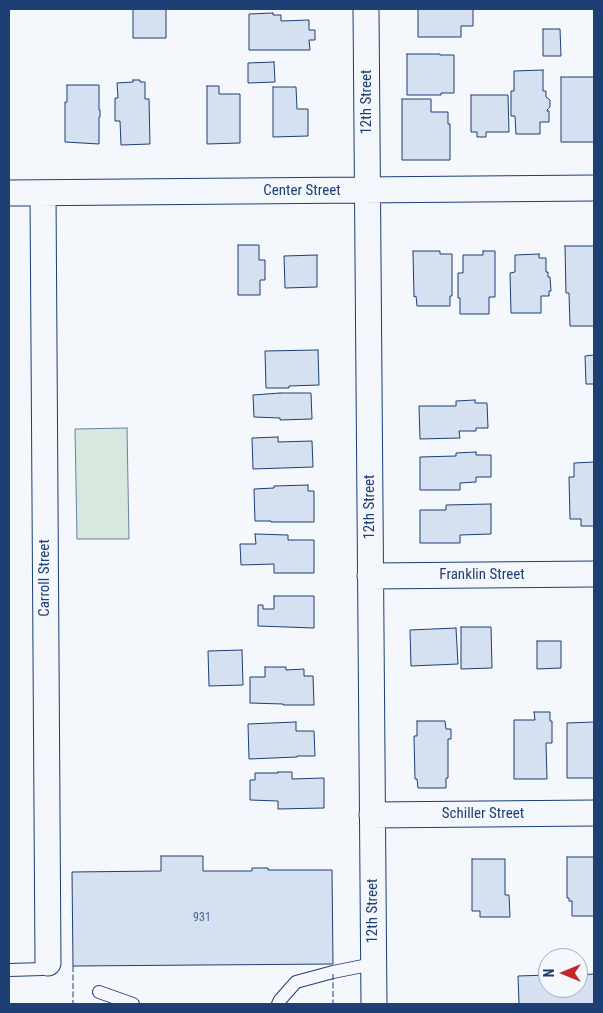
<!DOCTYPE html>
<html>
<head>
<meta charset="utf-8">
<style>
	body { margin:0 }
	#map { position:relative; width:603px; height:1013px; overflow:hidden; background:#f4f7fb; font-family:"Roboto Condensed",sans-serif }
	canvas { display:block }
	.frame { position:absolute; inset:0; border:10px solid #1d3f73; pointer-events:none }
	.north { position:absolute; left:538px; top:948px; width:50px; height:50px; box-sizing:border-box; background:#f4f7fb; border:1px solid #9eadc5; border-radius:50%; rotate:270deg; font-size:14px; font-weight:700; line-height:20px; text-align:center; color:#1d3f73 }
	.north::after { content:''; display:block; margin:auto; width:18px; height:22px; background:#c62828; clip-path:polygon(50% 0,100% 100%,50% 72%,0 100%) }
</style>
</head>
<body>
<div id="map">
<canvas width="603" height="1013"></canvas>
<div class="frame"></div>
<div class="north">N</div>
</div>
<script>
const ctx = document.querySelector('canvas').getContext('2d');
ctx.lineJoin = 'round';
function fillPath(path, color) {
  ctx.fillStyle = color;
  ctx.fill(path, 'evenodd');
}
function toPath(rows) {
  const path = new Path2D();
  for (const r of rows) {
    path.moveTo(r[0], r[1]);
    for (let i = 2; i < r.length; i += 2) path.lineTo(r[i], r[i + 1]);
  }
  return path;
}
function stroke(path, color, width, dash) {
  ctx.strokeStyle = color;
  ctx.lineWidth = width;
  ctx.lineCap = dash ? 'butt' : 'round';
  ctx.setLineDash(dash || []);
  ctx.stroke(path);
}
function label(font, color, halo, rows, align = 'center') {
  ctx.font = font + ' "Roboto Condensed",sans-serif';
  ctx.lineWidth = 4;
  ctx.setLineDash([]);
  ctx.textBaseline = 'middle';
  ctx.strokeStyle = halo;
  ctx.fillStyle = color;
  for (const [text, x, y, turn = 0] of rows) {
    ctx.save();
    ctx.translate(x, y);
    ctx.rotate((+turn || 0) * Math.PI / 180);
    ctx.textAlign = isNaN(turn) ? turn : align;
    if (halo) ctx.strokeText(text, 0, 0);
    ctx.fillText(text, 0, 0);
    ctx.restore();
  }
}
const green = toPath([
	[127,428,129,539,77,539,75,429,127,428]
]);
const building = toPath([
	[133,9,166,9,166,38,133,38,133,9],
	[418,9,473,9,473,26,461,26,461,37,418,37,418,9],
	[273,13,273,15,281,15,281,21,309,20,309,30,315,30,315,40,309,40,310,50,249,50,249,14,273,13],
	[543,29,560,29,561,56,543,56,543,29],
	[407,54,440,54,440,55,454,55,454,93,441,93,441,95,407,95,407,54],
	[274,62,275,82,248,83,248,63,274,62],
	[543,70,543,91,546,91,546,97,550,100,550,107,547,110,547,111,549,111,549,122,540,122,540,134,516,134,515,116,511,116,511,91,514,91,514,71,543,70],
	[561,77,594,77,594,142,561,142,561,77],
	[133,80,140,80,140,82,145,82,145,99,149,99,150,144,121,145,120,121,115,121,115,98,118,98,117,83,133,82,133,80],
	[67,85,99,85,99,110,100,110,100,117,99,117,99,144,65,142,65,102,67,102,67,85],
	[207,86,219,86,219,94,240,94,240,143,207,144,207,86],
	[273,87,296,87,297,109,308,109,308,136,273,137,273,87],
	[471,95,508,95,509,132,486,132,486,137,477,137,477,132,471,132,471,95],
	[402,99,431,99,431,112,448,112,448,124,450,124,450,160,402,160,402,99],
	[238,245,259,245,259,260,265,260,265,280,260,280,260,295,238,295,238,245],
	[565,246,594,246,594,326,570,326,569,293,566,293,565,246],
	[413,251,440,251,440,254,452,254,452,296,450,296,450,306,417,306,416,296,414,297,413,251],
	[483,251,495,251,495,297,489,297,489,314,460,314,460,298,458,298,458,273,463,273,463,255,483,255,483,251],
	[539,254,539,258,546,258,546,272,548,272,548,277,550,277,551,291,549,291,549,296,541,296,541,313,511,313,510,273,515,272,515,255,539,254],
	[317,255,317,287,285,288,284,256,317,255],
	[318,350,319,385,289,386,289,388,266,388,265,351,318,350],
	[594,355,594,384,586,384,585,356,594,355],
	[280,393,311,393,312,419,280,420,280,418,254,417,253,395,280,393],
	[475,400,475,403,487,403,488,428,476,428,476,431,459,431,460,438,420,439,419,406,456,406,456,401,475,400],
	[278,437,278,442,312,441,313,467,253,469,252,438,278,437],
	[476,452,476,455,491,455,491,477,476,477,476,482,460,483,460,490,420,490,420,457,456,456,456,453,476,452],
	[594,462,594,526,581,526,581,519,570,519,569,477,574,477,574,463,594,462],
	[308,485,308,491,314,491,314,522,271,522,271,521,255,521,254,489,274,488,274,486,308,485],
	[491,504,491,534,460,535,460,543,420,543,420,510,446,510,446,505,491,504],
	[255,534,288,535,288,540,314,540,314,573,274,573,274,564,241,565,240,544,256,544,255,534],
	[274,596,314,596,314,628,258,626,258,605,263,605,263,609,274,609,274,596],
	[461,627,491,627,492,668,461,669,461,627],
	[456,628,458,664,411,666,410,630,456,628],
	[537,641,561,641,561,668,537,669,537,641],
	[242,650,243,685,209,686,208,651,242,650],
	[265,667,286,667,286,670,304,669,304,676,313,676,314,705,283,705,283,704,250,703,250,677,265,677,265,667],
	[534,712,550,712,550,721,552,721,552,743,546,743,547,779,514,779,514,720,535,720,534,712],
	[417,721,445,721,446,729,451,729,451,739,448,739,448,778,446,778,446,788,418,788,417,779,415,779,414,736,417,736,417,721],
	[296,722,296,731,314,731,315,756,297,756,297,757,249,759,248,724,296,722],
	[594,722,594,778,567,778,567,723,594,722],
	[278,772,292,772,292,779,324,778,324,808,278,809,278,801,250,800,250,780,255,780,255,773,278,773,278,772],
	[161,856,203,856,203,871,252,871,252,868,268,868,268,870,332,870,333,964,73,966,72,872,161,871,161,856],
	[567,857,594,857,594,916,572,916,572,901,569,901,569,898,567,898,567,857],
	[472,859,505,859,505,895,509,895,510,917,480,917,480,911,472,911,472,859],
	[594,974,594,1004,519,1004,518,976,548,975,548,988,578,988,578,975,594,974]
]);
const service = toPath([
	[9,970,43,969,48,963],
	[99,992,133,1004],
	[278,1004,280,1000,296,982,333,972,373,964]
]);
const minor = toPath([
	[366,9,374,1004],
	[9,193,594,188],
	[43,193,48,963],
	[370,576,594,574],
	[372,815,594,813]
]);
const fence = toPath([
	[73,966,73,1004],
	[333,974,333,1004]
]);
const numberNames = [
	["931",202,918]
];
const streetNames = [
	["12th Street",367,102,-90],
	["Center Street",302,191],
	["12th Street",370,507,-90],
	["Franklin Street",482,575],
	["Carroll Street",45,578,-90],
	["Schiller Street",483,814],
	["12th Street",373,911,-90]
];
fillPath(green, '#d7e8df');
stroke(green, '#687fa3', 1);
fillPath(building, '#d5e0f0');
stroke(building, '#1d3f73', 1);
stroke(service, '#1d3f73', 14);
stroke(minor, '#1d3f73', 27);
stroke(service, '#f4f7fb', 12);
stroke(minor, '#f4f7fb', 25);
stroke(fence, '#1d3f73', 1, [6, 2.5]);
label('12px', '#4b6792', null, numberNames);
label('15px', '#1d3f73', '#f4f7fb', streetNames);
</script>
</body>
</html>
